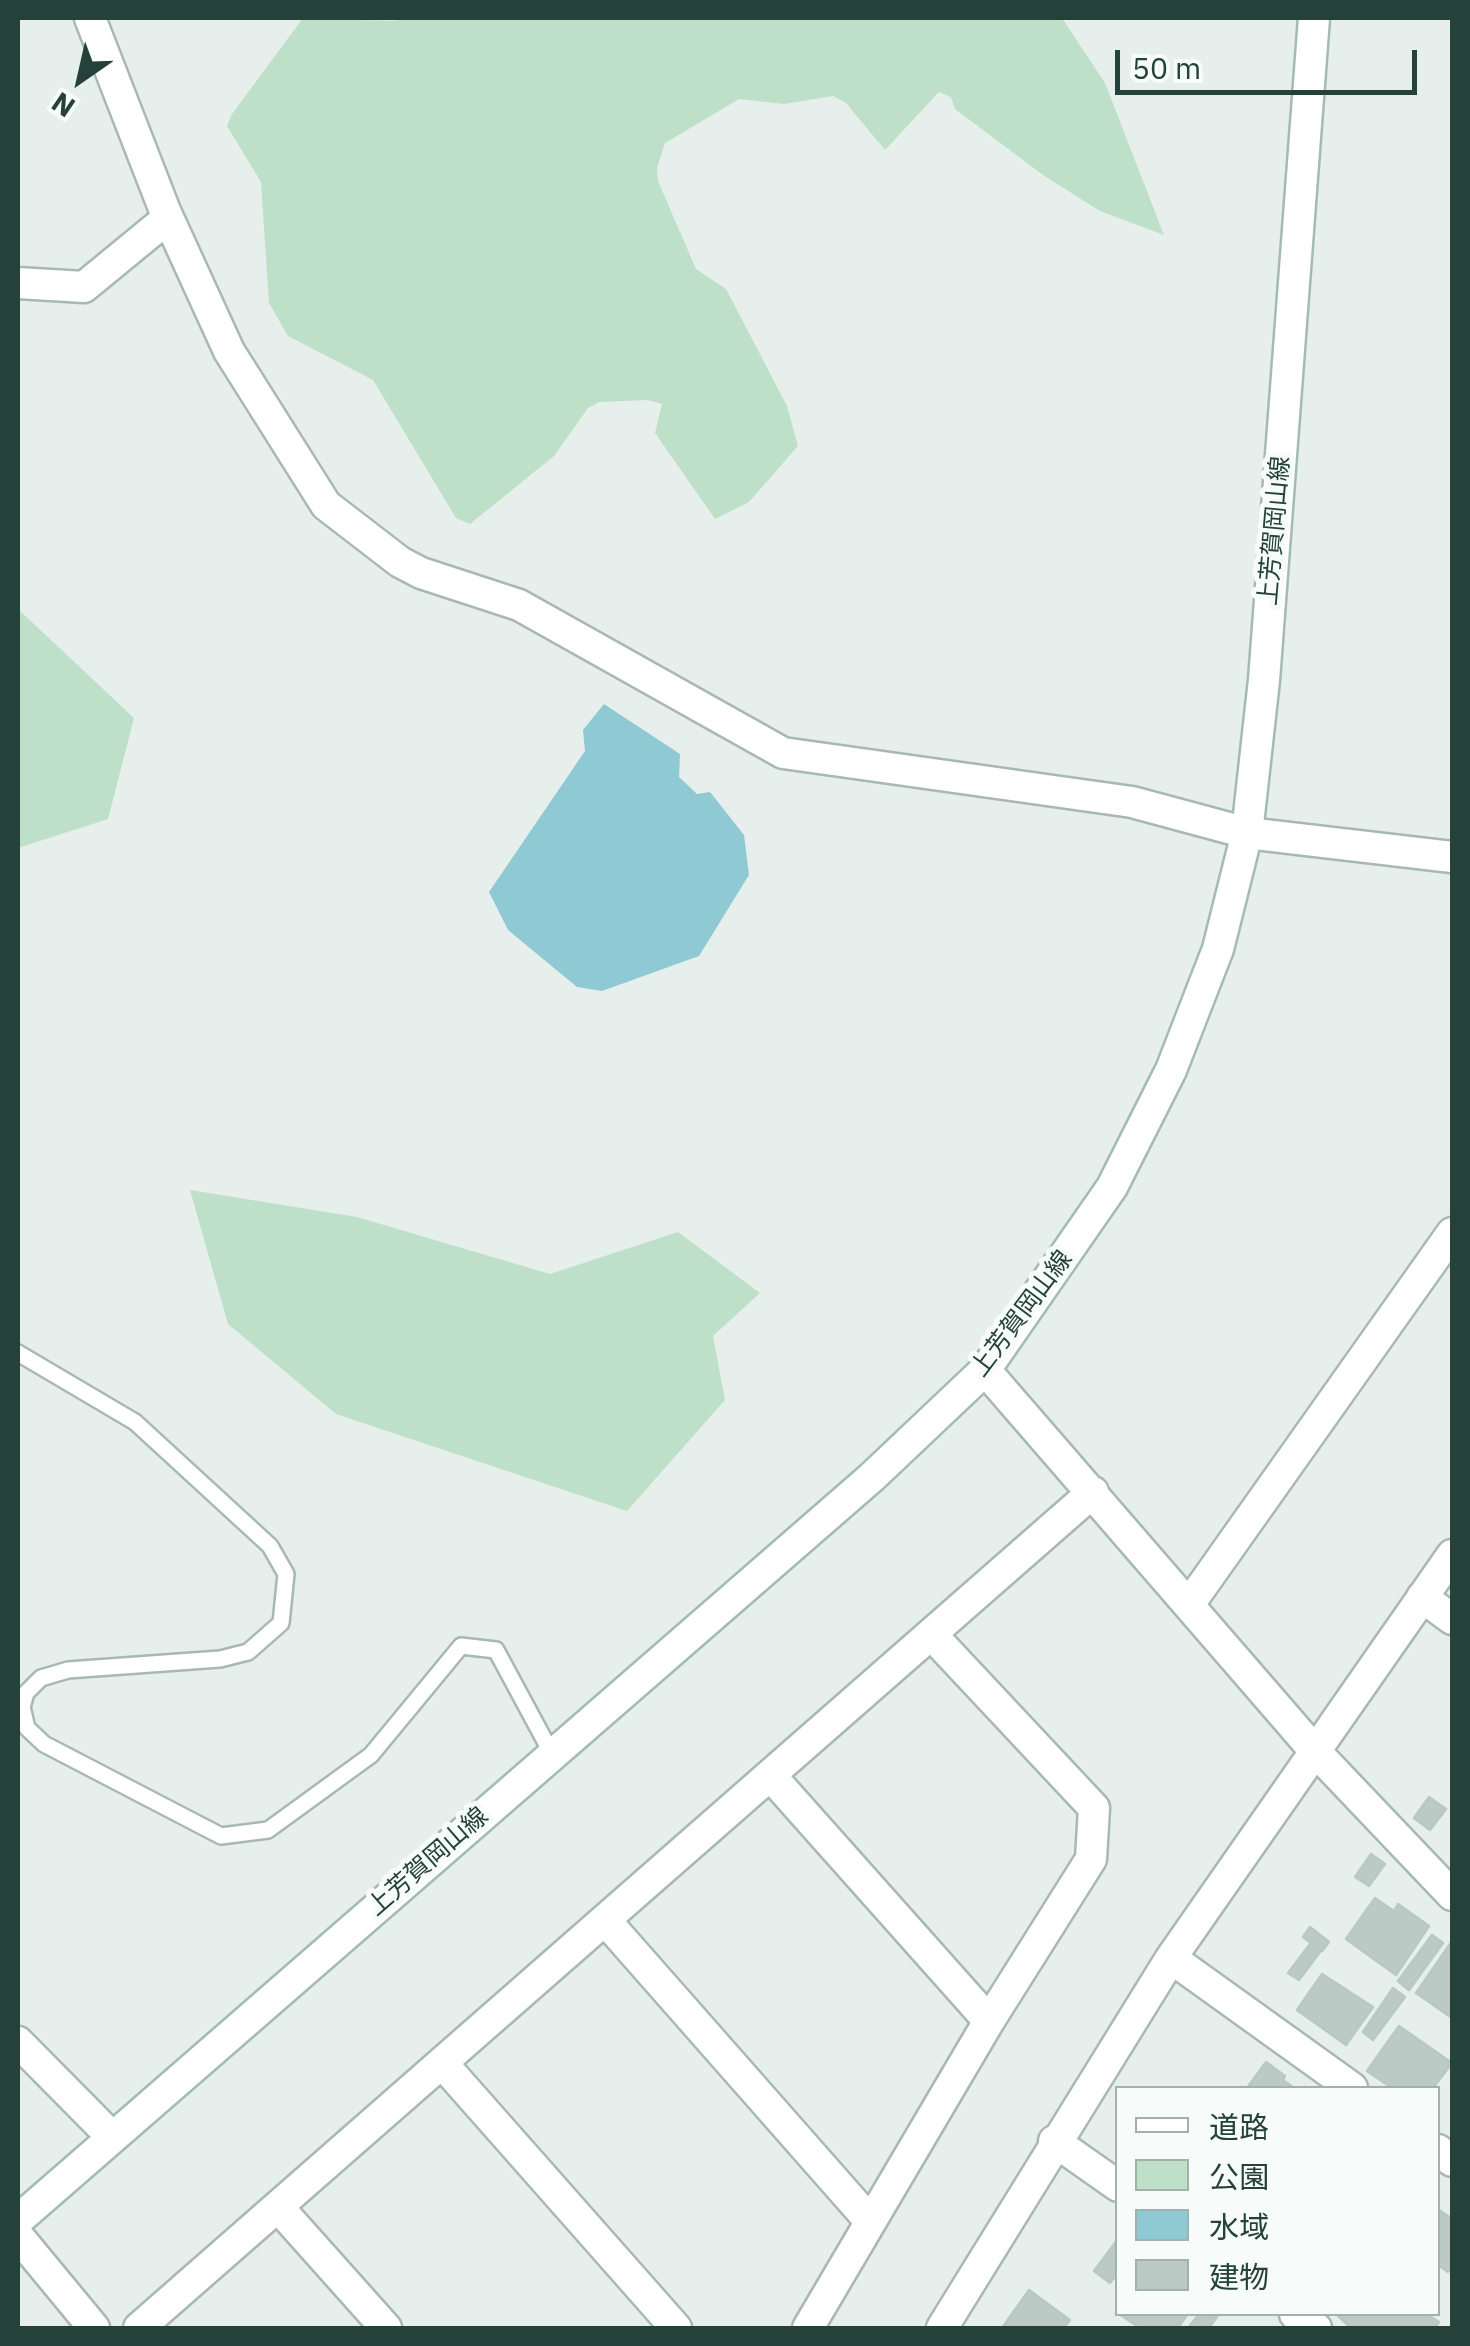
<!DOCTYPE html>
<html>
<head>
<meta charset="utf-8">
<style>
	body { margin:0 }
	#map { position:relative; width:1470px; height:2346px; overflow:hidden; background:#e6efeb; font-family:"IBM Plex Sans","Noto Sans JP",sans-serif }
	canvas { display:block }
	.frame { position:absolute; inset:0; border:20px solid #24423a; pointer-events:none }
	.legend { position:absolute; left:1115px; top:2086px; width:325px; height:230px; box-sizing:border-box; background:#f7fbf9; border:2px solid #a3b1ad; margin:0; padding:12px 18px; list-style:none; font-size:30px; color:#24423a }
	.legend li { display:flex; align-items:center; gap:20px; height:50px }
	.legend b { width:50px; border:2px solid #a3b1ad }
	.north { position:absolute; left:30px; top:30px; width:100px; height:100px; -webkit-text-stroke:8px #f7fbf9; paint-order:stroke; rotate:214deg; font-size:28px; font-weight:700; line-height:40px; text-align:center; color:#24423a }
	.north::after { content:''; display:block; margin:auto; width:35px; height:45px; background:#24423a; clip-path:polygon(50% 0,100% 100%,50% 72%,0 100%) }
	.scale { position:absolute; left:1115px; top:50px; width:302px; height:45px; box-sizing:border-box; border:5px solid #24423a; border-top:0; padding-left:12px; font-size:30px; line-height:35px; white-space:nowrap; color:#24423a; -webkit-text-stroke:8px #f7fbf9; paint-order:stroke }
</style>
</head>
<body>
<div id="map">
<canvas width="1470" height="2346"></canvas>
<div class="frame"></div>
<ul class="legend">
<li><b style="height:12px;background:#fff"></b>道路</li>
<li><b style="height:28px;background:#bfe0c8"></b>公園</li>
<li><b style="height:28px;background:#8ec9d4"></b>水域</li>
<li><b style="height:28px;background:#bbcac4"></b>建物</li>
</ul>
<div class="north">N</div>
<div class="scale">50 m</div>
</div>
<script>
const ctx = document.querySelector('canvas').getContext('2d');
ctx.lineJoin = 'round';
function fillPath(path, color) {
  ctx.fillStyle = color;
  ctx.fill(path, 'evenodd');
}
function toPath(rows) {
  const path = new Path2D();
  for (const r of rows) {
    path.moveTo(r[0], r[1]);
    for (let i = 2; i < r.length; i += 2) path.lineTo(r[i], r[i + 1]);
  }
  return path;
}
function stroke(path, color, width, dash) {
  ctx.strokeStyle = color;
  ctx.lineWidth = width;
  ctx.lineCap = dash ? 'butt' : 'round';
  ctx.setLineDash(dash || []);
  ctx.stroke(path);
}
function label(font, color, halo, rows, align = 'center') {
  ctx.font = font + ' "IBM Plex Sans","Noto Sans JP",sans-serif';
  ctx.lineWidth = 10;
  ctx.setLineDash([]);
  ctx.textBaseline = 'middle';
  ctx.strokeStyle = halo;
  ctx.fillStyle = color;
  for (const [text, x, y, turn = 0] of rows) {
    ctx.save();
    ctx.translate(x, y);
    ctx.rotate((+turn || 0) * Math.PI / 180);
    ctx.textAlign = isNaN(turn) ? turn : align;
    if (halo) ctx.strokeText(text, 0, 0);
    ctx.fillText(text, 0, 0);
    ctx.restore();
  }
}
const green = toPath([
	[303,18,395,21,402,18,1062,18,1105,83,1164,235,1100,211,1043,175,955,109,951,97,939,92,885,150,846,103,833,96,784,104,739,99,665,143,657,168,658,181,696,269,726,289,787,406,798,446,749,502,715,519,655,433,662,404,648,400,599,402,588,408,554,456,470,524,456,518,373,380,288,336,269,303,261,182,227,126,232,114],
	[18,609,134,718,108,819,18,848],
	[190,1190,357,1217,550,1274,678,1232,760,1293,713,1336,725,1400,627,1511,336,1414,228,1324]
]);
const water = toPath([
	[604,704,680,754,679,777,697,794,710,792,744,835,749,875,699,956,602,991,577,987,508,930,489,892,585,751,583,730]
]);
const building = toPath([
	[1429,1797,1446,1809,1430,1830,1414,1818,1429,1797],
	[1371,1854,1385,1864,1369,1886,1355,1877,1371,1854],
	[1375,1898,1394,1911,1398,1904,1429,1926,1396,1975,1346,1939,1375,1898],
	[1310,1927,1329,1942,1322,1951,1303,1937,1310,1927],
	[1432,1935,1443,1943,1409,1990,1398,1981,1432,1935],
	[1452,1941,1452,2018,1416,1993,1452,1941],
	[1310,1944,1320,1952,1299,1980,1288,1973,1310,1944],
	[1322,1974,1373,2007,1346,2045,1297,2010,1322,1974],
	[1393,1988,1405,1997,1373,2040,1363,2032,1393,1988],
	[1399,2026,1452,2063,1433,2088,1392,2088,1367,2071,1399,2026],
	[1266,2062,1285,2076,1283,2080,1294,2088,1247,2088,1266,2062],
	[1438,2209,1452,2219,1452,2265,1448,2272,1438,2265,1438,2209],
	[1118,2239,1118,2272,1110,2283,1094,2271,1118,2239],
	[1029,2290,1070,2320,1064,2328,1002,2328,1029,2290],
	[1119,2314,1186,2314,1187,2315,1178,2328,1140,2328,1119,2314],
	[1199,2314,1219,2314,1209,2328,1188,2328,1199,2314],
	[1336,2314,1426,2314,1439,2322,1435,2328,1351,2328,1336,2314]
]);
const lane = toPath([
	[18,1353,135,1422,270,1546,286,1574,281,1623,248,1652,220,1659,68,1670,41,1678,26,1693,22,1707,27,1728,44,1744,221,1836,268,1830,371,1755,461,1646,496,1650,552,1754]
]);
const street = toPath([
	[90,18,165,211,229,351,326,505,400,562,421,573,519,605,783,753,1132,802,1247,833,1452,857],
	[18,283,84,287,168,218],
	[985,1370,1314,1750,1452,1895],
	[1422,1597,1452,1619],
	[1190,1603,1452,1233],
	[770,1775,989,2021],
	[605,1920,870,2221],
	[1171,1958,1352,2088],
	[18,2042,112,2137],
	[442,2063,676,2328],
	[1054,2141,1118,2186],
	[1438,2150,1452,2161],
	[278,2207,386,2328],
	[18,2236,94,2328],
	[1295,2314,1316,2328],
	[139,2328,1093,1492],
	[808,2328,989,2021,1091,1859,1094,1808,931,1634],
	[942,2328,1171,1958,1452,1555]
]);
const secondary = toPath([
	[18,2220,872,1477,985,1370,1112,1187,1171,1070,1218,949,1247,833,1264,680,1314,18]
]);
const streetNames = [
	["上芳賀岡山線",1275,531,-85],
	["上芳賀岡山線",1022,1314,-53],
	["上芳賀岡山線",428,1862,-41]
];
fillPath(green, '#bfe0c8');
fillPath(water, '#8ec9d4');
fillPath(building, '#bbcac4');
stroke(building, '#b8c9c2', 2.5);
stroke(lane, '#a8b8b2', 20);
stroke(street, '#a8b8b2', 35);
stroke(secondary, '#a4bbb3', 35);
stroke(lane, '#fff', 15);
stroke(street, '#fff', 30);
stroke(secondary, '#fff', 30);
label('25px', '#24423a', '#f7fbf9', streetNames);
</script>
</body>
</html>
